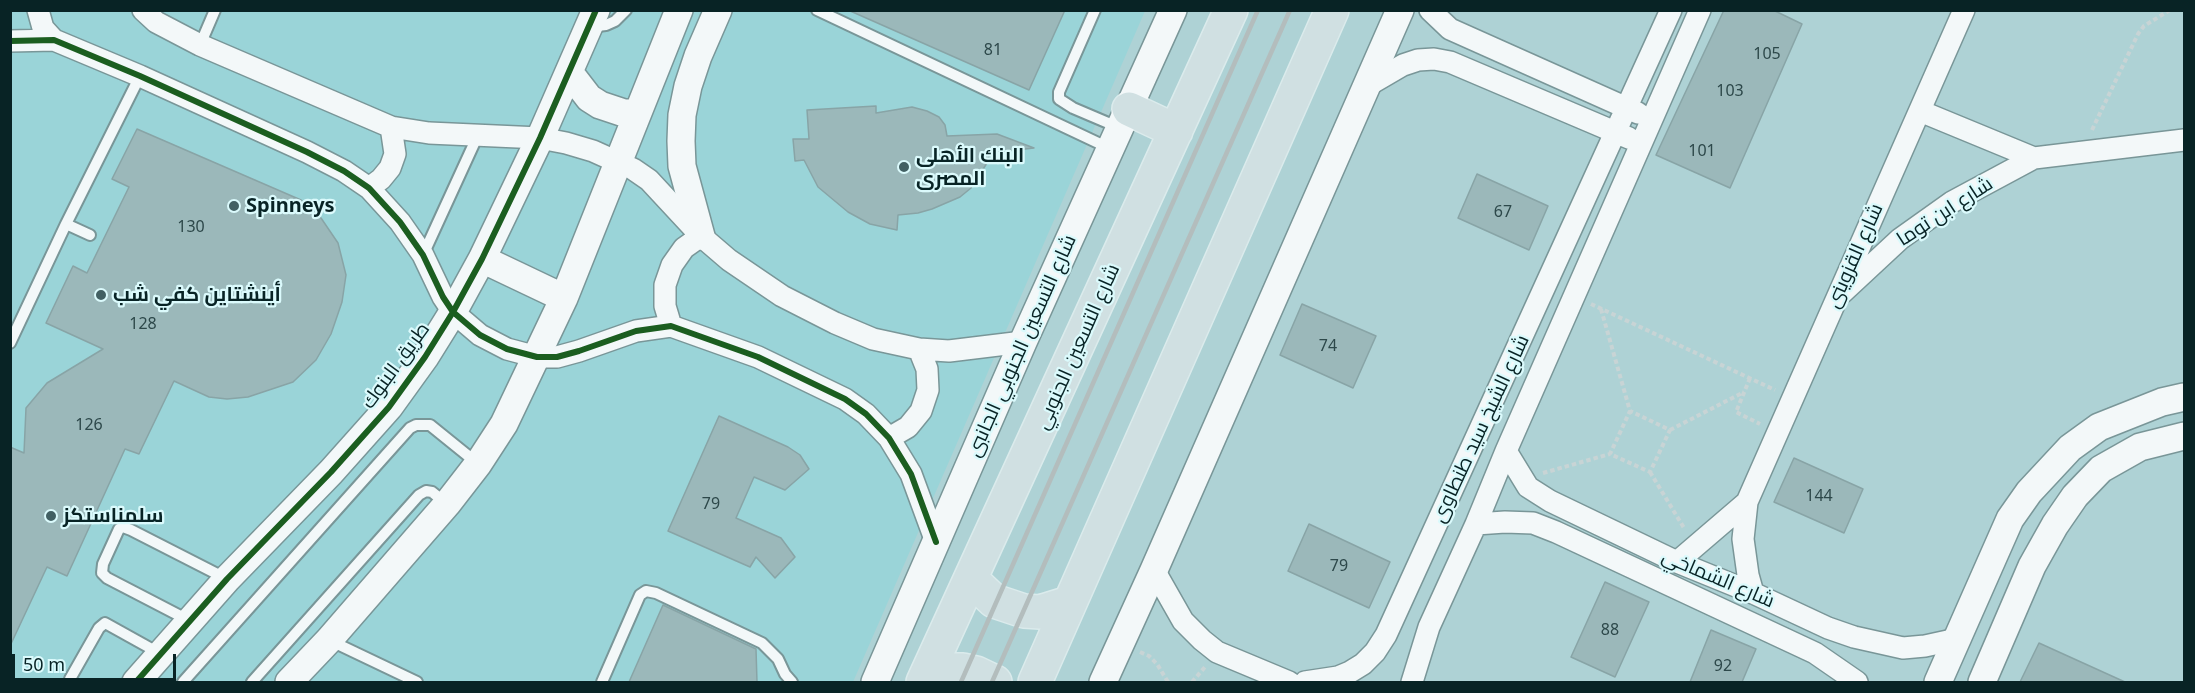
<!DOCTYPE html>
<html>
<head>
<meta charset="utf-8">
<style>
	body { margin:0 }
	#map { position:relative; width:2195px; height:693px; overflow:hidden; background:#aed2d5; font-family:"Noto Sans",sans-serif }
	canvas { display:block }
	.frame { position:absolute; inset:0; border:12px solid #082325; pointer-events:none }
	.scale { position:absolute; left:12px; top:654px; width:164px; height:27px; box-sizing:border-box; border:3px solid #082325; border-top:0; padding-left:8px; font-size:18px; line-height:21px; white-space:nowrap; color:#082325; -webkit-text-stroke:4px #dbfafc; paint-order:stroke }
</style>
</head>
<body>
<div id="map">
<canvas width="2195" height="693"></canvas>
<div class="frame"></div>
<div class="scale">50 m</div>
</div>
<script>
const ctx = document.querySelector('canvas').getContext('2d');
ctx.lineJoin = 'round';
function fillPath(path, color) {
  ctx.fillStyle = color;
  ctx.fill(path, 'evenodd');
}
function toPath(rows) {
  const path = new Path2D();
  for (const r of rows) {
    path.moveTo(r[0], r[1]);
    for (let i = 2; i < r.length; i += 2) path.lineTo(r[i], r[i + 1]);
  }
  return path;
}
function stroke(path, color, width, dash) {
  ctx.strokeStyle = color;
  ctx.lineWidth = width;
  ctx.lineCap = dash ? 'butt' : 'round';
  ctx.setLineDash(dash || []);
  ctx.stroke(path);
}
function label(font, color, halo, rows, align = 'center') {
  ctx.font = font + ' "Noto Sans",Cairo,sans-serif';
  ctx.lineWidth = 4.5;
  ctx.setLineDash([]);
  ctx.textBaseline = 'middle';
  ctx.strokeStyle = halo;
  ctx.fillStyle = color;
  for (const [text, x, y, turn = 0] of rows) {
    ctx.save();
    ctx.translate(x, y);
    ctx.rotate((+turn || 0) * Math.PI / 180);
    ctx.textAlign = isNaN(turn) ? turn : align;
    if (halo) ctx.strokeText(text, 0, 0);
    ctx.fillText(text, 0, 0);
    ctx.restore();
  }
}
const built = toPath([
	[10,11,1145,11,853,682,11,682]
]);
const building = toPath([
	[848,10,1065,10,1029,90,848,10],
	[1724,10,1773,10,1802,24,1730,188,1656,155,1724,10],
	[876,106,876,113,912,107,927,111,939,117,945,125,947,136,997,134,1034,148,990,153,987,163,971,188,960,197,932,209,918,213,898,215,897,230,870,224,848,212,818,187,804,160,795,161,793,139,809,139,807,110,876,106],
	[137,129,301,200,321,218,338,243,346,275,342,302,331,334,316,360,293,382,248,397,227,399,209,397,174,381,139,454,125,449,67,576,47,567,10,646,10,447,24,453,26,408,47,383,103,349,46,323,73,266,87,273,129,187,112,179,137,129],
	[1477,174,1548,206,1529,250,1458,218,1477,174],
	[1302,304,1376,336,1353,388,1280,355,1302,304],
	[719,416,788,447,800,455,809,469,785,490,754,477,736,518,781,538,795,557,775,578,756,557,750,567,668,531,719,416],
	[1794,458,1863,489,1844,533,1774,502,1794,458],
	[1309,524,1390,562,1369,608,1288,571,1309,524],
	[1605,582,1649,602,1615,677,1571,657,1605,582],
	[663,605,756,649,757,682,629,682,663,605],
	[1711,630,1756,649,1742,682,1690,682,1711,630],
	[2039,643,2125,682,2020,682,2039,643]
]);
const path = toPath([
	[2092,130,2138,34,2144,26,2170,10],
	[1591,304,1775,390],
	[1601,309,1630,411,1610,454,1650,472,1670,430,1630,411],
	[1750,378,1736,412,1760,424],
	[1670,430,1744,392],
	[1650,472,1684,528],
	[1543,473,1610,454],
	[1140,652,1149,656,1157,664,1168,682],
	[1192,682,1205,667]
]);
const service = toPath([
	[817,10,1111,149],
	[1095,10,1059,92,1059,99,1073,108,1120,128],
	[589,27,606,25,615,21,626,10],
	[200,45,215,10],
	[66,224,90,235],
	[423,255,478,135],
	[10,343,66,224,140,76],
	[188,620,107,578,102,573,103,564,119,529,123,527,131,530,227,579],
	[331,641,417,682],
	[70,679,99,628,105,623,159,653],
	[183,682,410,428,416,425,430,425,477,463],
	[252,682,419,495,426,491,432,492,447,504],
	[602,682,640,595,646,591,656,593,762,643,778,659,785,674,792,682]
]);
const minor = toPath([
	[38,10,43,28,54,40],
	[143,10,156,22,200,45,391,127,429,133,540,138,566,143,593,151,633,169,649,180,701,236,729,260,782,296,835,323,873,339,919,349,949,351,1023,342],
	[1430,10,1450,29,1638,113],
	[10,41,54,40,140,76,307,152,344,171,369,188,400,222,423,255,443,297,453,312,480,335,507,349,537,357,557,357,579,351,636,331,671,326,758,357,845,399,866,414,889,438,911,474,936,542],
	[1367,86,1403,65,1418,60,1434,59,1450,62,1629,138],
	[1920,111,2034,158],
	[369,188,381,179,390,168,395,154,391,127],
	[1843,292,1900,239,1952,202,2034,158,2184,140],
	[671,326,665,306,665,285,672,265,684,248,701,236],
	[889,438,908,427,921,411,928,390,927,369,919,349],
	[1506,451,1528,487,1550,501,1677,562,1753,593,1828,628,1854,637,1903,648,1925,646,1957,639],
	[1476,524,1505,522,1533,523,1556,532,1815,653,1857,682],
	[1677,562,1747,502],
	[1154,570,1183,621,1202,640,1217,652,1289,682],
	[1753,593,1748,575,1743,539,1747,502,1964,10],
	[1305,682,1338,677,1350,672,1363,664,1375,652,1386,635,1671,10],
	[1412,682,1429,627,1476,524,1506,451,1700,10]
]);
const tertiary = toPath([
	[569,72,589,98,600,105,624,113,637,113],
	[701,236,682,166,681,141,682,115,688,86,698,56,718,10],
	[482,259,564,298],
	[136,682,227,579,331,472,389,407,425,357,453,312,482,259,540,138,596,10],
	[289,682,329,640,447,504,478,464,504,424,564,298,679,10],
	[875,682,1023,342,1173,10],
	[1103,682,1154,570,1400,10],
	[1938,682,2010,519,2029,492,2070,448,2099,427,2162,402,2184,397],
	[1982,682,2032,566,2055,525,2075,496,2101,469,2140,447,2184,436]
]);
const trunk = toPath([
	[1129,109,1176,131],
	[972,580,994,601,1024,611,1040,612,1069,603],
	[925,679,950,670,963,670,976,673,995,682],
	[923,682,1231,10],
	[1035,682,1332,10]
]);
const rail = toPath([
	[961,682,1258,10],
	[992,682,1290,10]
]);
const cycleway = toPath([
	[10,41,54,40,140,76,307,152,344,171,369,188,400,222,423,255,443,297,453,312,480,335,507,349,537,357,557,357,579,351,636,331,671,326,758,357,845,399,866,414,889,438,911,474,936,542],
	[136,682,227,579,331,472,389,407,425,357,453,312,482,259,540,138,596,10]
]);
const markers = [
	[904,167,6,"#426063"],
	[234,206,6,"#426063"],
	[101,295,6,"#426063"],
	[51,516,6,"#426063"]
];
const numberNames = [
	["81",993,50],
	["105",1767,54],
	["103",1730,91],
	["101",1702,151],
	["67",1503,212],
	["130",191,227],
	["128",143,324],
	["74",1328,346],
	["126",89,425],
	["144",1819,496],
	["79",711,504],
	["79",1339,566],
	["88",1610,630],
	["92",1723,666]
];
const poiNames = [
	["البنك الأهلى",916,156],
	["المصرى",916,179],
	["Spinneys",246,206],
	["أينشتاين كفي شب",113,295],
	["سلمناستكز",63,516]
];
const streetNames = [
	["شارع ابن توما",1945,212,-33],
	["شارع القزوينى",1855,256,-66],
	["شارع التسعين الجنوبي الجانبى",1022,346,-66],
	["شارع التسعين الجنوبي",1078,347,-66],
	["طريق البنوك",396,366,-54],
	["شارع الشيخ سيد طنطاوى",1481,429,-65],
	["شارع الشماخي",1718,579,23]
];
fillPath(built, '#9ad4d8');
fillPath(building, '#9bb8ba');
stroke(building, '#88a4a6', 1.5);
stroke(service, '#799698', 14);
stroke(minor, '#799698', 24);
stroke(tertiary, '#799698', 30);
stroke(trunk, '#dbebec', 36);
stroke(path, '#c8d4d5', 4, [4.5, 3]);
stroke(service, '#f3f8f9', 10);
stroke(minor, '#f3f8f9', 21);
stroke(tertiary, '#f3f8f9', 27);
stroke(trunk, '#d0e0e2', 33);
stroke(rail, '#b3bdbd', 4.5);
stroke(cycleway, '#1b5e20', 6);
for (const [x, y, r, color] of markers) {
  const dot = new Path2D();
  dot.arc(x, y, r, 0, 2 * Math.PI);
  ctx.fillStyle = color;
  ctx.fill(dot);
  stroke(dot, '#dbfafc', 2);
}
label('16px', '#2d484a', null, numberNames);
label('bold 20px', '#082325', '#dbfafc', poiNames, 'left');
label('20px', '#082325', '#dbfafc', streetNames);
</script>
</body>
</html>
